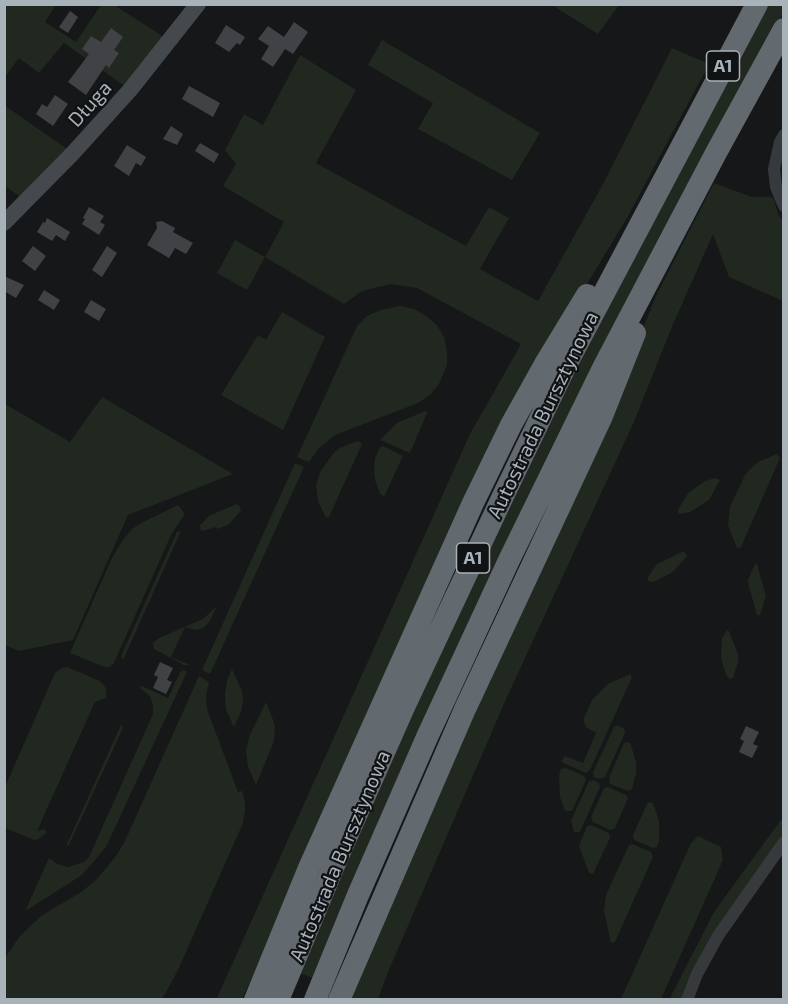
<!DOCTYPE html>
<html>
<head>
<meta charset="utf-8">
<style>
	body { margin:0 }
	#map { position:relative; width:788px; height:1004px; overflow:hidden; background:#161718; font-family:"Exo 2",sans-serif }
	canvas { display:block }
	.frame { position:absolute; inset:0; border:6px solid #a7b2b9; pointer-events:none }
</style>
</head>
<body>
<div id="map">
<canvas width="788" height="1004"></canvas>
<div class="frame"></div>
</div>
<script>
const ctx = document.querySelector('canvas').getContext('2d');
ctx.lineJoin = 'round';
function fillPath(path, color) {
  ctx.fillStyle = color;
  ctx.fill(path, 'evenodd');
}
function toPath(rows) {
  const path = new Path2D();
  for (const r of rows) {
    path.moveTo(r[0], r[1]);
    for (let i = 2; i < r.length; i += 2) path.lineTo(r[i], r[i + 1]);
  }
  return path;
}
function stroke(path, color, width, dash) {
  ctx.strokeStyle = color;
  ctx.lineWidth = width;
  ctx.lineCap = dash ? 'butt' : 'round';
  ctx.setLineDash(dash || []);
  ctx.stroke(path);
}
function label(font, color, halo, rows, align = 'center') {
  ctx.font = font + ' "Exo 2",sans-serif';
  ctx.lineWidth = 4.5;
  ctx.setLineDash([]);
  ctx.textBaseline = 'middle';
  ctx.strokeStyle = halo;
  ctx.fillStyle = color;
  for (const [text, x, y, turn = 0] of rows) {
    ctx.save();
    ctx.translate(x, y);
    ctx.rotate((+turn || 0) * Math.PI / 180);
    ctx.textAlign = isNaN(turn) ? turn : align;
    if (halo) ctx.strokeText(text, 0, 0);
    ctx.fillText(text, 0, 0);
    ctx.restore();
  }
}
const green = toPath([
	[5,5,56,5,45,22,76,42,101,5,114,5,170,41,130,90,64,43,39,73,19,58,5,77],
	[552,5,619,5,598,34],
	[766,5,783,5,783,13,719,131,315,979,297,972,381,775,580,355],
	[382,40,540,133,512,180,418,129,433,103,368,65],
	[672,48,709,64,627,218,565,320,242,999,216,1000,470,434,521,344,417,288,390,284,362,291,344,304,265,257,247,290,217,273,235,240,265,257,284,222,223,186,236,164,225,150,244,114,263,125,300,55,356,90,316,163,466,246,489,207,509,218,480,269,538,301,603,184],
	[4,105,73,153,26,201,5,186],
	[714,183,752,197,771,197,774,199,778,214,783,222,783,301,729,277,713,234,671,329,633,424,507,697,388,972,378,999,346,1000,605,422,656,296],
	[400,306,414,309,426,316,437,325,444,337,447,351,447,365,439,384,430,395,418,403,335,435,318,449,309,462,297,457,357,326,367,316,380,310],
	[282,312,325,337,283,430,221,395,258,335,266,340],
	[102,397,233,474,128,515,73,640,19,651,5,645,5,404,70,442],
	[425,411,427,413,410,453,380,440,397,423],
	[358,441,362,444,329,517,326,518,318,501,316,485,320,472,333,454,339,448],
	[383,446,403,456,384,497,380,494,375,480,374,470,375,458,380,447],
	[777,454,780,458,741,547,737,548,728,525,730,507,745,475,750,469,758,462],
	[295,463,304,467,210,674,202,670],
	[715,478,720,480,709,500,690,512,678,514,678,510,688,493,705,481],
	[236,504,239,505,241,511,228,525,217,529,216,527,203,531,200,530,201,528,199,526,209,516],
	[178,505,185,514,172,533,114,663,110,667,105,667,70,653,111,560,122,541,132,529,141,523],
	[181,531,123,660,121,656,177,532],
	[684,551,687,556,673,572,653,582,648,581,648,577,657,564],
	[755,564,757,564,766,596,760,615,757,615,749,587,748,580],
	[217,606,209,622,203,628,195,630,185,627,171,657,190,665,184,665,154,649,153,643,159,638,203,619],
	[727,630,729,631,738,654,738,662,733,678,730,679,726,675,721,658,722,638],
	[67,667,100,681,106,688,106,698,95,702,37,831,44,829,47,832,39,839,34,840,5,828,5,787,55,673,62,668],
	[232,669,242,691,243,700,241,712,234,727,226,710,225,694,227,680],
	[184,670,187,672,106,847,82,875,27,910,26,909,49,858,57,864,68,867,84,862,89,857,153,714,153,705,150,696,140,688,142,686,168,698,180,672],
	[630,674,632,677,590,770,586,773,561,762,565,756,583,763,596,733,586,727,583,720,592,700,608,684],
	[199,676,209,682,206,696,207,709,238,792,242,791,245,802,245,811,243,823,178,970,165,994,161,1000,5,999,5,958,19,937,41,916,81,892,96,880,116,856,125,841],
	[266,702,275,725,274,741,256,785,248,767,246,750,250,735],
	[121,725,123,728,68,847,67,844],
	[617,725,624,729,625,733,605,777,600,779,594,777,593,772,614,727],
	[630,742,636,762,636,774,632,789,628,791,610,784,609,778,624,743],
	[566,768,584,776,586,780,572,811,565,811,560,797,559,776,561,769],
	[593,780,599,783,600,787,580,832,574,832,571,821,589,781],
	[608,787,626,795,628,798,615,828,610,830,593,822,591,817,604,788],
	[648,802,653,803,659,821,659,841,657,847,653,848,634,840,633,835],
	[783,817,783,834,741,894,689,982,681,999,669,1000,714,912],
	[591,825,609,833,610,838,593,874,589,873,579,846,587,826],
	[698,836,721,847,723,860,661,999,621,999,691,843],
	[632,844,651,852,653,857,615,942,611,943,604,911,606,895,629,845]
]);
const building = toPath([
	[70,11,78,17,68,33,59,27],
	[294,22,308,32,293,54,285,49,273,67,261,59,269,46,258,39,268,26,284,37],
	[226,25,245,37,240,45,237,43,229,52,215,43],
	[111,28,123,37,114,50,119,53,109,68,106,65,86,95,68,82,89,54,82,49,91,36,101,42],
	[189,86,220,103,213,117,182,99],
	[55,95,68,104,53,126,36,114,42,104,47,107],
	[171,126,183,134,177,145,163,139],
	[200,143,219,154,214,163,195,151],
	[127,145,146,157,141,166,136,163,129,176,114,166],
	[89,207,104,216,100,222,105,225,99,235,82,224,85,219,83,218],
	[47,218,70,232,65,241,56,235,52,241,37,232,43,222,45,223],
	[162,221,175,228,173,232,193,243,186,254,175,248,169,258,147,245,157,228,156,222],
	[33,246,46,256,35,271,22,261],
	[107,246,117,253,102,277,92,270],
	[4,276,24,285,16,298,4,291],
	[44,290,60,300,54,310,38,300],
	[91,300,106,309,99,321,84,312],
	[160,662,173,668,167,680,172,682,166,694,153,688,158,677,154,675],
	[746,726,759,732,753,744,758,746,752,758,739,752,744,741,740,739]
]);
const street = toPath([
	[784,135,780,142,774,169,776,187,784,206],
	[687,1000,697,974,718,936,784,842]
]);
const secondary = toPath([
	[4,223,73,153,130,90,198,4]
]);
const highway = toPath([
	[255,1000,309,868,473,503,511,425,545,364,587,295],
	[278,1000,338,856,404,707,504,494,568,361,757,4],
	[315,1000,358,895,428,735,510,558,604,366,717,151,784,29],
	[339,1000,465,709,602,416,635,333]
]);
const shields = [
	[723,66,33],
	[473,558,33]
];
const shieldNames = [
	["A1",723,66],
	["A1",473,558]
];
const streetNames = [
	["Długa",90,104,-48],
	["Autostrada Bursztynowa",543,415,-64],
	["Autostrada Bursztynowa",340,856,-67]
];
fillPath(green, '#212820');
fillPath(building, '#404245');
stroke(street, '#373a3d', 12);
stroke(secondary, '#44494e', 16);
stroke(highway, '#62696f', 22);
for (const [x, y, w] of shields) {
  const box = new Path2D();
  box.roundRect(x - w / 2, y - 15, w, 30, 4.5);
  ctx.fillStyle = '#111213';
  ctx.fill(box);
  stroke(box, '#a7b2b9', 1.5);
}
label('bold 18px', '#a7b2b9', null, shieldNames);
label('20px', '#a7b2b9', '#111213', streetNames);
</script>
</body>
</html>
